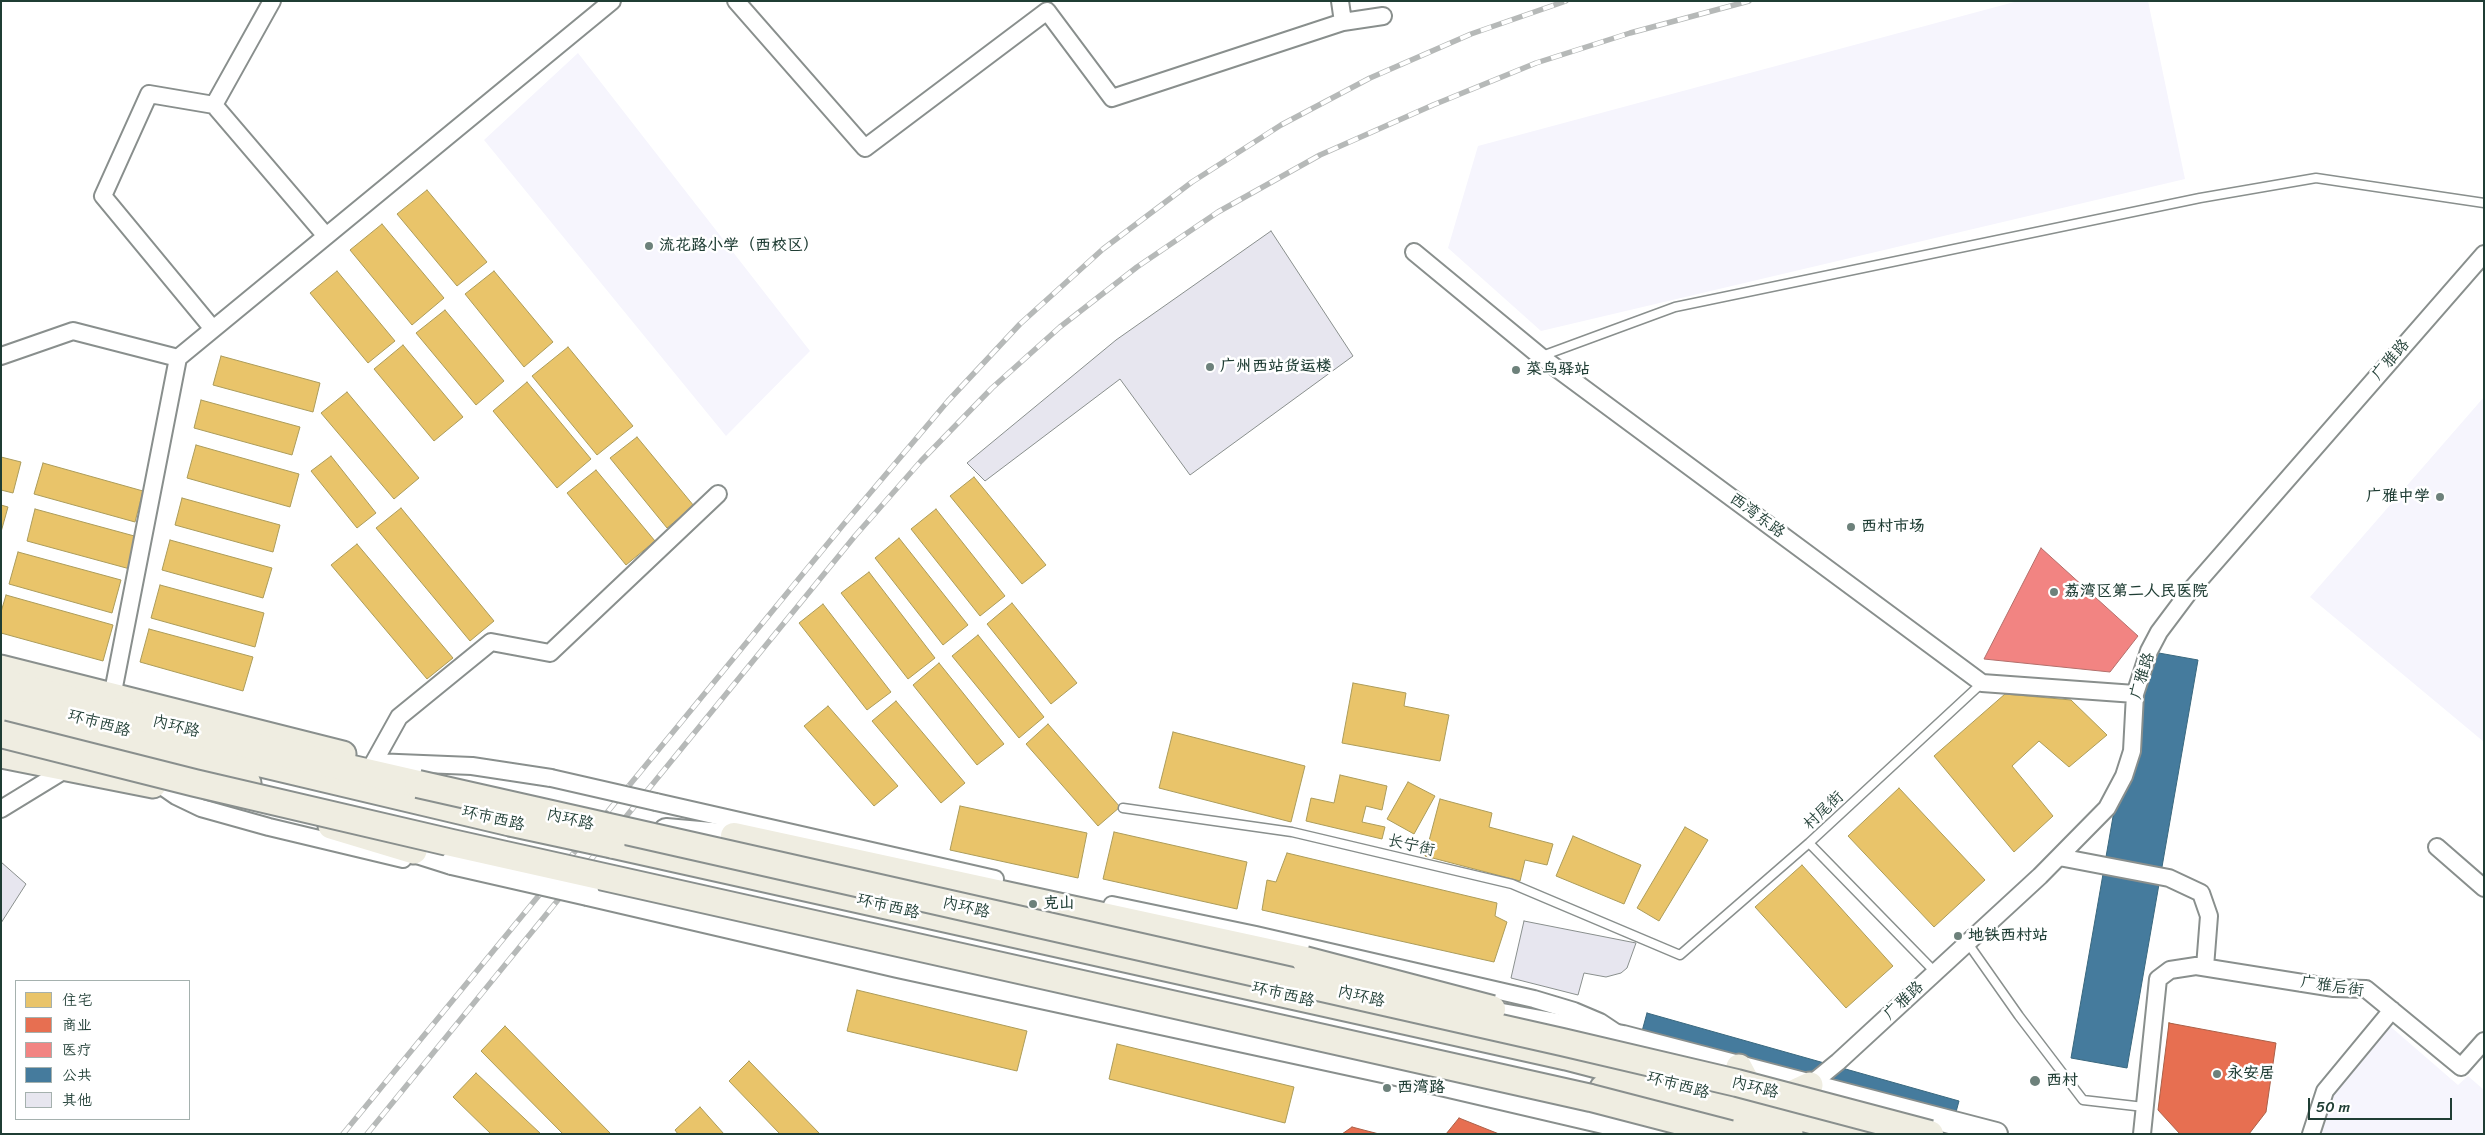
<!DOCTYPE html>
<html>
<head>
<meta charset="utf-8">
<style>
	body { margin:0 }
	#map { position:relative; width:2485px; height:1135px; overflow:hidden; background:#fff; font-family:Sriracha,"LXGW WenKai TC",sans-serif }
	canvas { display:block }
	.frame { position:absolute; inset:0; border:2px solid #1f3d34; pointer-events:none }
	.legend { position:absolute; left:15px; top:980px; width:175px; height:140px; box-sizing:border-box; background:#fff; border:1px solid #a5b1ae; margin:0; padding:6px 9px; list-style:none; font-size:15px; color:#1f3d34 }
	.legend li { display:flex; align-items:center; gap:10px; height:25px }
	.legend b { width:25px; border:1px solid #a5b1ae }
	.scale { position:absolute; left:2308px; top:1098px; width:144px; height:22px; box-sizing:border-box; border:2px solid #1f3d34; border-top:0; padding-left:6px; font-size:15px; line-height:18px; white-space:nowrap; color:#1f3d34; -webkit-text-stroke:4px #fff; paint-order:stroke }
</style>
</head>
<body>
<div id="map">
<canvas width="2485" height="1135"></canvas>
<div class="frame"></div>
<ul class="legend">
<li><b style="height:14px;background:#e9c46a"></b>住宅</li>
<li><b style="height:14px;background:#e76f51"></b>商业</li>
<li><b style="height:14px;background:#f28482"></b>医疗</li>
<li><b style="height:14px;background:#457b9d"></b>公共</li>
<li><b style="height:14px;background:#e7e6ef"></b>其他</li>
</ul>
<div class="scale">50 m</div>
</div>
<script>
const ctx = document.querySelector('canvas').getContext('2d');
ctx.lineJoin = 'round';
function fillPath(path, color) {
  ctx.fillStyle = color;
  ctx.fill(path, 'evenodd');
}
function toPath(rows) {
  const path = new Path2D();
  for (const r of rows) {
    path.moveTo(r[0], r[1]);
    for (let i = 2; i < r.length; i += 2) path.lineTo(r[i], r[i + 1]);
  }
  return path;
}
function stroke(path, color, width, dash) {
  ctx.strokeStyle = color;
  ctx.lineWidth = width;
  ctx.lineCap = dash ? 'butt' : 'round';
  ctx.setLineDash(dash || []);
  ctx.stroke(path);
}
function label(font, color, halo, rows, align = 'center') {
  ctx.font = font + ' Sriracha,"LXGW WenKai TC",sans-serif';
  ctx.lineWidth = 5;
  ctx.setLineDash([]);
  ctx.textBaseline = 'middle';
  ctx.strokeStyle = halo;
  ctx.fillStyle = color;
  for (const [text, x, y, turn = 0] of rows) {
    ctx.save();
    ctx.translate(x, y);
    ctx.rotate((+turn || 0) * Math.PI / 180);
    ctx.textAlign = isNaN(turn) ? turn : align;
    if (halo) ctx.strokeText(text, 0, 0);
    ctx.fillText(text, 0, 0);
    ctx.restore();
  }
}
const built = toPath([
	[2018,1,2148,1,2185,179,1541,331,1448,248,1478,146],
	[578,53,810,351,726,436,484,140],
	[2484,397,2484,742,2310,597],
	[2384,1021,2458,1085,2468,1076,2484,1090,2484,1134,2311,1134,2325,1091]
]);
const homes = toPath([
	[427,190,487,262,457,286,397,214,427,190],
	[382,224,444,298,412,325,350,250,382,224],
	[337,271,395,341,368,363,310,293,337,271],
	[494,271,553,342,524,367,465,294,494,271],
	[445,310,504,381,476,405,416,333,445,310],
	[403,345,463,417,434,441,374,369,403,345],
	[568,347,633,426,597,455,532,376,568,347],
	[221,356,320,383,313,412,213,385,221,356],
	[527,382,591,459,557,488,493,411,527,382],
	[347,392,419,478,394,499,321,413,347,392],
	[201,400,300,427,292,455,194,428,201,400],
	[637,437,694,506,667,528,610,458,637,437],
	[196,445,299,474,290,507,187,478,196,445],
	[331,456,376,513,357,528,311,471,331,456],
	[1,457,21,462,13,493,1,490,1,457],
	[43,463,143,491,135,522,34,494,43,463],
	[596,470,655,541,626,565,567,493,596,470],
	[974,477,1046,565,1022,584,950,496,974,477],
	[182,498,280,525,273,552,175,525,182,498],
	[1,505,8,507,1,532,1,505],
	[401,508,494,621,470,641,376,528,401,508],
	[35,509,138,537,130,569,27,541,35,509],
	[936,509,1005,596,980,616,911,529,936,509],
	[899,538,968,625,943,645,875,558,899,538],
	[170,540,272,568,263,598,162,570,170,540],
	[357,544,453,658,427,679,331,565,357,544],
	[18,552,121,580,112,613,9,584,18,552],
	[869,572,935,658,908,679,841,593,869,572],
	[160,585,264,613,255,647,151,618,160,585],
	[6,595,113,625,103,661,1,633,1,612,6,595],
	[1012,603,1077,683,1051,704,987,624,1012,603],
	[823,604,891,692,867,710,799,623,823,604],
	[149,629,253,657,243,691,140,662,149,629],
	[978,635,1044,717,1019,738,952,656,978,635],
	[939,663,1004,744,977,765,913,685,939,663],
	[1353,683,1406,693,1404,706,1449,715,1440,761,1342,743,1353,683],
	[2005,694,2071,700,2107,735,2069,767,2039,741,2012,766,2053,816,2014,852,1934,756,2005,694],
	[896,701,965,783,941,803,872,721,896,701],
	[828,706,898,786,874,806,804,726,828,706],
	[1048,724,1120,807,1098,826,1026,744,1048,724],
	[1173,732,1305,766,1291,822,1159,788,1173,732],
	[1340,775,1387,786,1382,810,1366,806,1362,822,1385,827,1382,839,1306,821,1311,798,1334,803,1340,775],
	[1408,782,1435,796,1414,834,1387,819,1408,782],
	[1899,788,1985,880,1934,927,1848,836,1899,788],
	[1440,799,1492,813,1489,827,1553,844,1547,865,1525,860,1520,881,1425,856,1440,799],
	[960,806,1087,833,1078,878,950,850,960,806],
	[1685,827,1708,840,1659,921,1637,908,1685,827],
	[1114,832,1247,862,1237,909,1103,879,1114,832],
	[1573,836,1641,865,1624,904,1556,876,1573,836],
	[1287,853,1497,903,1495,916,1507,922,1494,962,1262,910,1267,880,1276,882,1287,853],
	[1802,865,1893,966,1846,1008,1755,907,1802,865],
	[1,891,10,901,1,910,1,891],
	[857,990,1027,1031,1017,1071,847,1031,857,990],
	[2169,1023,2204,1033,2205,1051,2271,1058,2260,1110,2240,1111,2234,1134,2191,1123,2198,1097,2165,1089,2169,1023],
	[505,1026,611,1134,563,1134,481,1051,505,1026],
	[1117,1044,1294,1087,1285,1123,1109,1079,1117,1044],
	[749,1061,820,1134,780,1134,729,1081,749,1061],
	[476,1073,541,1134,491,1134,453,1097,476,1073],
	[700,1107,724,1134,678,1134,675,1130,700,1107]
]);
const shops = toPath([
	[2169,1023,2276,1043,2266,1112,2249,1134,2180,1134,2158,1110,2169,1023],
	[1459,1118,1499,1134,1446,1134,1459,1118],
	[1352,1127,1379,1134,1342,1134,1352,1127]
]);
const health = toPath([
	[2041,548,2138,636,2110,672,1984,659,2041,548]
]);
const public = toPath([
	[2142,650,2198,660,2127,1068,2071,1058,2142,650],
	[1647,1013,1959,1101,1950,1134,1614,1134,1647,1013]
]);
const building = toPath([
	[1271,231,1353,356,1190,475,1120,379,985,481,967,463,1116,340,1271,231],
	[1,862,26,884,1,923,1,862],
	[1524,921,1636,943,1627,968,1621,973,1606,977,1584,973,1578,995,1511,978,1524,921]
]);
const service = toPath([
	[1542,356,1675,307,2200,198,2316,178,2484,203],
	[1123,808,1292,832,1512,884,1680,955,1809,843,1982,683],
	[1809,843,1935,972],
	[1967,942,2019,1016,2083,1100,2144,1107]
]);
const minor = toPath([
	[272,1,214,105,326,236],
	[736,1,865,148,1047,11,1112,98,1343,22],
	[1340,1,1343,22,1383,16],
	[1414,252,1540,356,1982,683,2135,694],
	[213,329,103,196,149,94,214,105],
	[1,356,73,331,178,358,612,1],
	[112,697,178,358],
	[166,769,163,787,176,796,201,808,269,827,403,859],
	[551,778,472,766,374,762,399,717,491,642,550,653,718,494],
	[656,802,995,879],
	[1,809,68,768],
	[2437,847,2484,888],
	[2059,857,2169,878,2201,893,2209,916,2205,967],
	[1112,905,1256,935,1534,999,1574,1011,1600,1022,1615,1032],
	[1810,1085,1838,1062,2040,876,2107,808,2124,776,2132,751,2135,694,2149,651,2159,632,2189,592,2484,254],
	[2142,1134,2158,979,2170,970,2196,966,2334,988,2366,989,2461,1067,2484,1041],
	[2311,1134,2325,1091,2392,1010]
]);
const secondary = toPath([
	[666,830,734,836],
	[399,842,414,851,452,863],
	[588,894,898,966,1415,1078,1655,1134],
	[1491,1013,1623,1037,1996,1134]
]);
const primary = toPath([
	[1,668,343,754],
	[1,699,189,747,510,823],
	[1,719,248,783],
	[1,755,153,785],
	[331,826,414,851],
	[612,845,1566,1057,1863,1134],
	[1739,1067,1757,1101],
	[1603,1088,1790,1134],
	[1773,1102,1810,1085]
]);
const trunk = toPath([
	[1,682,227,740,418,784],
	[734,836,1305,960]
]);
const rail = toPath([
	[343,1134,843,525,948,401,1020,324,1103,249,1192,182,1281,125,1370,78,1471,34,1566,1],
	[367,1134,855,536,921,461,992,388,1060,327,1137,267,1218,212,1320,155,1433,105,1536,63,1630,33,1749,1]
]);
const minorBridge = toPath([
	[551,778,656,802]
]);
const secondaryBridge = toPath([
	[452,863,588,894]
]);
const primaryBridge = toPath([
	[510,823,612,845]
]);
const trunkBridge = toPath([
	[1,734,195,783,452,843,1591,1098,1730,1134],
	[418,784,1562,1042,1737,1083,1930,1134],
	[1305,960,1492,1009]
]);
const markers = [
	[649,246,5,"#6d817b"],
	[1210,367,5,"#6d817b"],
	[1516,370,5,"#6d817b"],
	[2440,497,5,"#6d817b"],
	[1851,527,5,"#6d817b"],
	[2054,592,5,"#6d817b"],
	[1033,904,5,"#6d817b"],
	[1958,936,5,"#6d817b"],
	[2217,1074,5,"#6d817b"],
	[2035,1081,6,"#6d817b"],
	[1387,1088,5,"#6d817b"]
];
const poiNames = [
	["流花路小学（西校区）",659,246],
	["广州西站货运楼",1220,367],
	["菜鸟驿站",1526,370],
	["广雅中学",2430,497,"right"],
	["西村市场",1861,527],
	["荔湾区第二人民医院",2064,592],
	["克山",1043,904],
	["地铁西村站",1968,936],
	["永安居",2227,1074],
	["西村",2046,1081],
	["西湾路",1397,1088]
];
const streetNames = [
	["广雅路",2391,360,-49],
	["西湾东路",1757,516,36],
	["广雅路",2143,676,-73],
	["环市西路",99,724,15],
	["内环路",176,727,14],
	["村尾街",1824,811,-43],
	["环市西路",493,819,13],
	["内环路",570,820,13],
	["长宁街",1411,846,13],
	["环市西路",888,907,13],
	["内环路",966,908,13],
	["广雅后街",2332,987,8],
	["环市西路",1283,995,13],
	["内环路",1361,997,13],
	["广雅路",1904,1001,-43],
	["环市西路",1678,1086,15],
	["内环路",1755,1088,14]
];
fillPath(built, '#f6f5fd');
fillPath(homes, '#e9c46a');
stroke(homes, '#ac9c5a', 1);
fillPath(shops, '#e76f51');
stroke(shops, '#ab6048', 1);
fillPath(health, '#f28482');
stroke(health, '#b36f6b', 1);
fillPath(public, '#457b9d');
stroke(public, '#3a687e', 1);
fillPath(building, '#e7e6ef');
stroke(building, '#898f8d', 1);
stroke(service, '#898f8d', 11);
stroke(minor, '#898f8d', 20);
stroke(secondary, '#898f8d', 26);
stroke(primary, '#898f8d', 29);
stroke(trunk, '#898f8d', 30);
stroke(service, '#fff', 8);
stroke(minor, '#fff', 16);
stroke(secondary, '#fff', 22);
stroke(primary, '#efede1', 25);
stroke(trunk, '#efede1', 26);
stroke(rail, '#b6b9b8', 5.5);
stroke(rail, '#fff', 4, [11]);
stroke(minorBridge, '#898f8d', 20, []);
stroke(secondaryBridge, '#898f8d', 26, []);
stroke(primaryBridge, '#898f8d', 29, []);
stroke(trunkBridge, '#898f8d', 30, []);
stroke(minorBridge, '#fff', 16);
stroke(secondaryBridge, '#fff', 22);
stroke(primaryBridge, '#efede1', 25);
stroke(trunkBridge, '#efede1', 26);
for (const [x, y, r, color] of markers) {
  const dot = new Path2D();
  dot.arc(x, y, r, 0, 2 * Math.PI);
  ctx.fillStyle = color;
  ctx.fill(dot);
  stroke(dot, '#fff', 2);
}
label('bold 16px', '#1f3d34', '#fff', poiNames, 'left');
label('16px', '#1f3d34', '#fff', streetNames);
</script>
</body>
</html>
